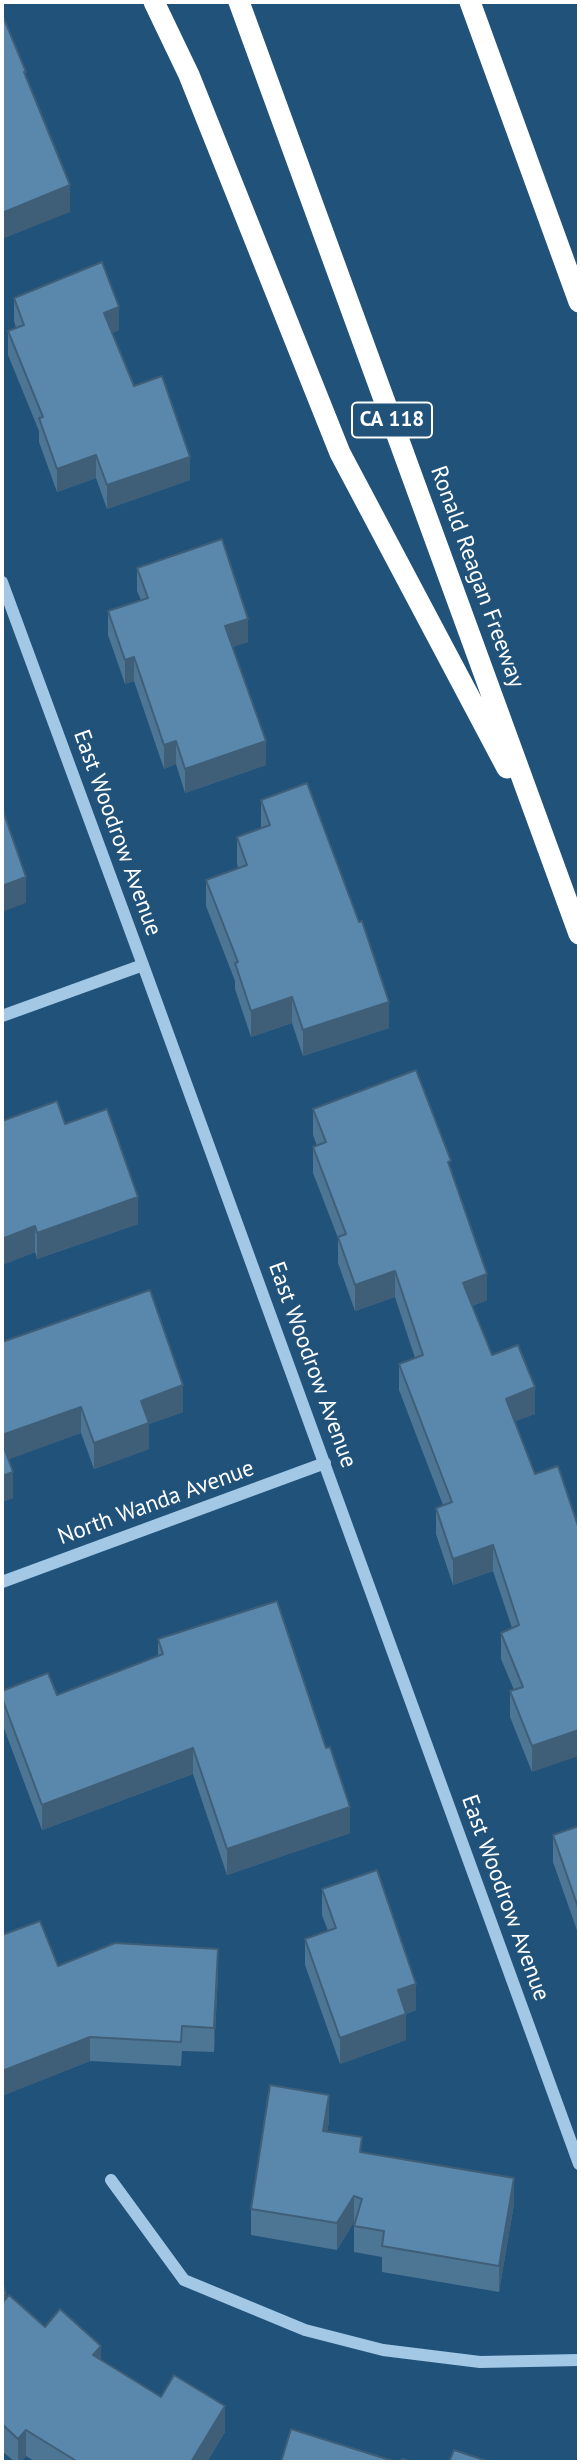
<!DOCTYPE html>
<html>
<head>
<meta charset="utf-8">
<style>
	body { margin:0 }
	#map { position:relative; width:581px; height:2464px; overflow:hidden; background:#21527a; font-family:"PT Sans",sans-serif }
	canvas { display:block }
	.frame { position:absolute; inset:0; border:4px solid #fff; pointer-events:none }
</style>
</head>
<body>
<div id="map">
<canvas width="581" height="2464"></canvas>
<div class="frame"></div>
</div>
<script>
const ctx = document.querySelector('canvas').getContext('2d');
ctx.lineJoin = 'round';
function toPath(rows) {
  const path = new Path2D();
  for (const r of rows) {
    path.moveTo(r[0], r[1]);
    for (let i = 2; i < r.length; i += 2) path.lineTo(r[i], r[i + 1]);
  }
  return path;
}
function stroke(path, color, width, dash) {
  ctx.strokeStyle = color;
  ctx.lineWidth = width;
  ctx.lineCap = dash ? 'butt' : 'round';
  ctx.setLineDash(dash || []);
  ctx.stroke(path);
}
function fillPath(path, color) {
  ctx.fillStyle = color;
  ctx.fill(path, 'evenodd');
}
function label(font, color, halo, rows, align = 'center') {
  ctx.font = font + ' "PT Sans",sans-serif';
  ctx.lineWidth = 7;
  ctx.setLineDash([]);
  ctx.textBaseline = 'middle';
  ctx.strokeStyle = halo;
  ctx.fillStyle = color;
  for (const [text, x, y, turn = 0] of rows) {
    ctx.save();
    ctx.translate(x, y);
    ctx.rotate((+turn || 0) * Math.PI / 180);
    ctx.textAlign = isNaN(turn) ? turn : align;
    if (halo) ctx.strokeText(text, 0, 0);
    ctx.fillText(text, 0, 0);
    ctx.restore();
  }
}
const minor = toPath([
	[2,582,143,965,579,2164],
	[2,1016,143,965],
	[2,1582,325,1463],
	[111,2180,184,2280,305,2330,383,2350,480,2362,579,2360]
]);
const highway = toPath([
	[154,2,189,75,340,453,507,768],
	[239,2,579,934],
	[470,2,579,302]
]);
const wall = toPath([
	[14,298,119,330,112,333,134,386,190,480,107,509,96,478,57,492,39,442,39,431,8,355,8,331,16,328,14,321],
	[137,568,248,642,232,647,266,765,185,793,176,764,164,769,134,681,125,684,108,635,108,611,141,600,137,591],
	[261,800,389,1028,303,1056,292,1023,251,1037,235,989,235,981,206,906,206,880,238,868,237,863,237,837,261,828],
	[313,1109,451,1168,487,1300,472,1306,492,1355,535,1414,515,1421,535,1474,532,1772,510,1717,510,1691,514,1690,501,1659,501,1633,512,1628,493,1571,453,1585,436,1534,436,1508,443,1505,399,1390,399,1364,415,1358,395,1297,355,1311,338,1263,338,1238,313,1173,313,1147,317,1146,313,1135],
	[65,1124,138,1224,37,1259,35,1252,2,1265],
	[2,1342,183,1412,149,1424,149,1449,94,1469,81,1433,8,1459,13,1498,2,1502],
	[158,1639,350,1833,227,1875,193,1774,42,1830,2,1723,2,1691,57,1695,158,1656],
	[579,1826,579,1936,553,1862,553,1835],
	[322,1889,416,2010,406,2014,406,2040,340,2064,305,1965,305,1939,328,1931,322,1915],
	[2,1935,58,1966,218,1974,214,2052,182,2051,181,2066,90,2061,4,2095,4,2114,2,2116],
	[329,2121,327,2132,362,2152,514,2204,499,2292,382,2272,382,2257,354,2252,354,2226,355,2222,354,2222,337,2250,251,2235,251,2209],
	[2,2282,6,2298,45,2327,161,2397,225,2432,207,2462,36,2462,26,2456,21,2462,15,2462,2,2451]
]);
const shadedWall = toPath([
	[70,185,70,212,2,239,2,213],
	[119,307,119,330,104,336,104,313],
	[96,455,96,478,57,492,57,469],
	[190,457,190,480,107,509,107,485],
	[248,619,248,642,225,650,225,626],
	[134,657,134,681,125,684,125,660],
	[176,741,176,764,164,769,164,745],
	[266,741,266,765,185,793,185,769],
	[26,877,26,903,2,912,2,886],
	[292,997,292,1023,251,1037,251,1011],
	[389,1002,389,1028,303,1056,303,1030],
	[138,1197,138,1224,37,1259,37,1233],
	[35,1226,35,1252,2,1265,2,1239],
	[395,1271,395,1297,355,1311,355,1285],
	[487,1274,487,1300,463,1309,463,1283],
	[183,1385,183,1412,149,1424,149,1449,94,1469,94,1443,141,1401],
	[535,1387,535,1414,506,1425,506,1399],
	[81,1407,81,1433,2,1462,2,1435],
	[13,1472,13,1498,2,1502,2,1476],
	[493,1545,493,1571,453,1585,453,1559],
	[579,1730,579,1756,532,1772,532,1746],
	[193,1748,193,1774,42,1830,42,1805],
	[350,1807,350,1833,227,1875,227,1849],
	[218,1949,218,1974,214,2052,214,2028],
	[416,1984,416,2010,398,2017,398,1990],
	[406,2014,406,2040,340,2064,340,2038],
	[90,2037,90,2061,4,2095,4,2114,2,2116,2,2071],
	[329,2095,329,2121,323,2157,323,2131],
	[514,2178,514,2204,499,2292,499,2266],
	[354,2196,354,2222,337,2250,337,2223],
	[6,2294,6,2315,2,2317,2,2296],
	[101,2346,101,2372,93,2355],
	[225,2406,225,2432,207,2462,191,2462],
	[26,2430,26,2456,21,2462,18,2462,18,2439]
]);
const building = toPath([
	[2,14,26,72,24,72,70,185,2,213,2,14],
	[102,262,119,307,104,313,134,386,162,376,190,457,107,485,96,455,57,469,39,418,43,417,8,331,24,325,14,298,102,262],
	[222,539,248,619,225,626,266,741,185,769,176,741,164,745,134,657,125,660,108,611,148,598,137,568,222,539],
	[307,783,359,922,362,921,389,1002,303,1030,292,997,251,1011,235,963,238,962,206,880,247,865,237,837,270,825,261,800,307,783],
	[2,808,26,877,2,886,2,808],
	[416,1070,451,1161,448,1162,487,1274,463,1283,492,1355,518,1345,535,1387,506,1399,535,1474,558,1466,579,1529,579,1730,532,1746,510,1691,523,1687,501,1633,519,1625,493,1545,453,1559,436,1508,452,1502,399,1364,423,1355,395,1271,355,1285,338,1237,346,1234,313,1147,326,1142,313,1109,416,1070],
	[57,1101,65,1124,107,1109,138,1197,37,1233,35,1226,2,1239,2,1121,57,1101],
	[150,1290,183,1385,141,1401,149,1423,94,1443,81,1407,2,1435,2,1342,150,1290],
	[2,1442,13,1472,2,1476,2,1442],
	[277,1601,326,1748,330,1747,350,1807,227,1849,193,1748,42,1805,2,1698,2,1691,48,1673,57,1695,163,1654,158,1639,277,1601],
	[579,1826,579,1910,553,1835,579,1826],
	[377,1870,416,1984,398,1990,406,2014,340,2038,305,1939,336,1928,322,1889,377,1870],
	[40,1921,58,1966,115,1943,218,1949,214,2028,182,2026,181,2042,90,2037,2,2071,2,1935,40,1921],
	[270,2085,329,2095,323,2131,362,2137,360,2152,514,2178,499,2266,382,2246,384,2231,354,2226,362,2199,354,2196,337,2223,251,2209,270,2085],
	[2,2282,6,2294,2,2296,2,2282],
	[9,2295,45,2327,60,2309,101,2346,93,2355,161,2397,174,2375,225,2406,191,2462,78,2462,26,2430,18,2439,2,2424,2,2303,9,2295],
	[291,2429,396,2462,281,2462,291,2429],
	[454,2450,490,2462,449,2462,454,2450],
	[402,2459,412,2462,401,2462,402,2459]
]);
const shields = [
	[392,420,80]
];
const shieldNames = [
	["CA 118",392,420]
];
const streetNames = [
	["Ronald Reagan Freeway",477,577,70],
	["East Woodrow Avenue",117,833,70],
	["East Woodrow Avenue",312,1365,70],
	["North Wanda Avenue",156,1503,-20],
	["East Woodrow Avenue",505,1898,70]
];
stroke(minor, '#a3c8e5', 12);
stroke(highway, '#fff', 21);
fillPath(wall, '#4d7594');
fillPath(shadedWall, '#3f5f78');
fillPath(building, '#5a88ac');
stroke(building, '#3f5f78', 2);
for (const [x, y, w] of shields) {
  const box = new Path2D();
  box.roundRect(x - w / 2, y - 17.5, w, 35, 5);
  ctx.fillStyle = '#21527a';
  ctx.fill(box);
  stroke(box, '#fff', 2);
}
label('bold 21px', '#fff', null, shieldNames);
label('23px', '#fff', '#21527a', streetNames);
</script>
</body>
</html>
